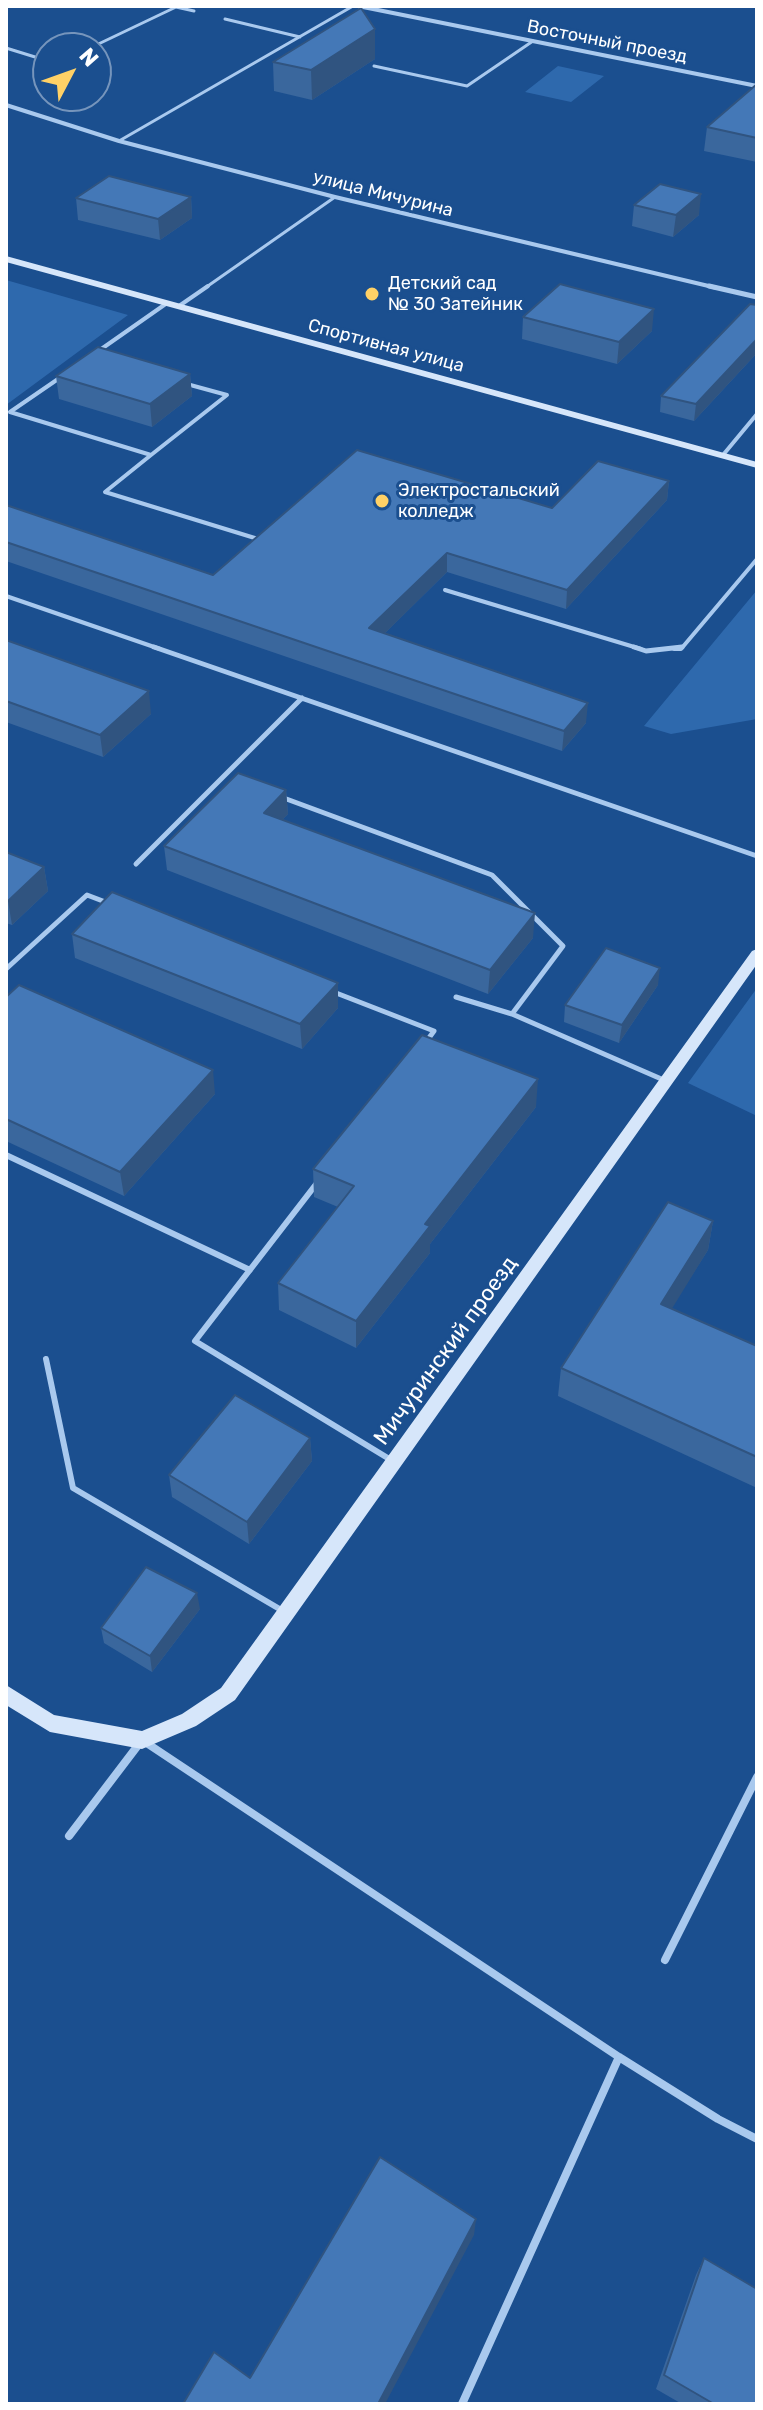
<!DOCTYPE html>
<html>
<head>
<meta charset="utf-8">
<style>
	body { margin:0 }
	#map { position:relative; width:763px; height:2410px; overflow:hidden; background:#1b4f8f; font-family:Rubik,sans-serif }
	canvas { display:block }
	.frame { position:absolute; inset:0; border:8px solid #fff; pointer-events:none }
	.north { position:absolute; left:32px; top:32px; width:80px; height:80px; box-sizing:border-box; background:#1b4f8f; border:2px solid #7695bc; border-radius:50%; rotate:49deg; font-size:22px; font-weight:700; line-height:32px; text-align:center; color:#fff }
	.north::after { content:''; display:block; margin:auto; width:28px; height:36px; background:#ffd166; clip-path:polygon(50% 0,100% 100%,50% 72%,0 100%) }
</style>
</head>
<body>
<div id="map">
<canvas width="763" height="2410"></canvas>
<div class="frame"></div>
<div class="north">N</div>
</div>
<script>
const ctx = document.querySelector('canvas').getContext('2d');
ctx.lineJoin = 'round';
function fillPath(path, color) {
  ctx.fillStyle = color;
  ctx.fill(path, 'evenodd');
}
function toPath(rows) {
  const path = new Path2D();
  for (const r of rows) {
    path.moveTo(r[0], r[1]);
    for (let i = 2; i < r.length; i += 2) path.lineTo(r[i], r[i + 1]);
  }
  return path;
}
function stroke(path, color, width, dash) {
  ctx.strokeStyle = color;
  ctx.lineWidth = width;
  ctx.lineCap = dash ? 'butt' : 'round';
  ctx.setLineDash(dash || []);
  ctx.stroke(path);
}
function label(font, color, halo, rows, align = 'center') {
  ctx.font = font + ' Rubik,sans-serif';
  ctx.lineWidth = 6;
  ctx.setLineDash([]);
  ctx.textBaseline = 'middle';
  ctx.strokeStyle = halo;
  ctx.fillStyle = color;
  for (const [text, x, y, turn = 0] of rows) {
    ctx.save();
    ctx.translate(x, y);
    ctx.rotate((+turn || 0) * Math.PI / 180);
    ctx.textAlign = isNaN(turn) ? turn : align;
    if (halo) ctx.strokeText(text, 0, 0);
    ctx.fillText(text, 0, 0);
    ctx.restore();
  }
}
const green = toPath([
	[558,66,604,76,571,102,525,92],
	[6,280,128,315,6,405],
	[757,590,757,719,671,734,644,726],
	[757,988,757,1116,688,1083]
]);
const laneFar4 = toPath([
	[225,19,300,37],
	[6,48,48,61],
	[90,48,176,7,194,11],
	[374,66,467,86,533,41],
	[119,141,353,6],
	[205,288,335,197]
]);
const laneFar3 = toPath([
	[179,306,208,286],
	[97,352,167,303],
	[61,377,10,412,151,455,227,395,183,383],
	[151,455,105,492,258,539],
	[723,455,757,414],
	[445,590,641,649],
	[6,596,160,649],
	[674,649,681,649,757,559]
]);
const laneFar2 = toPath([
	[154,647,757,856],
	[634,647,646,651,682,647],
	[281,797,492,875,563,946,512,1014,456,997],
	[136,864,302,698],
	[6,969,87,895,108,903],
	[331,991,434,1031,426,1042],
	[512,1014,666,1081]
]);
const laneFar1 = toPath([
	[6,1155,250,1270],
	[317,1183,195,1341,391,1460],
	[46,1359,73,1488,283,1611]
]);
const lane = toPath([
	[69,1836,142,1740,619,2057,718,2119,757,2139],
	[665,1960,757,1777],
	[462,2404,619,2057]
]);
const streetFar1 = toPath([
	[358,6,757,86],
	[6,105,119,141,335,197,717,288]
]);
const street = toPath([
	[709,286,757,297]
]);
const secondary = toPath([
	[6,256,757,462,757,468,6,262,6,256],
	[757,949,757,964,235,1700,196,1726,142,1749,50,1732,6,1705,6,1685,54,1715,142,1731,182,1714,221,1688,752,951,757,949]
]);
const wall = toPath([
	[375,59,312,100,274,91,273,62],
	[757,84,757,162,704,151,707,127],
	[191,197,192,218,160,240,78,220,76,198],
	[634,205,699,215,673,237,632,226],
	[757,305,757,353,694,421,660,412,661,396],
	[523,317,652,331,617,364,522,339],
	[190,374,192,396,152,427,59,399,56,376],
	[669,481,667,500,566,609,447,572,384,634,586,723,562,751,6,561,6,505,213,575,552,508],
	[6,640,151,714,103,757,6,722],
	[286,790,288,814,282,820,533,938,488,994,167,870,164,846],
	[6,852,44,867,48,891,12,925,6,923],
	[72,934,338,983,338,1008,302,1049,75,958],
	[658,985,619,1043,564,1022,565,1005],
	[6,997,215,1094,124,1196,6,1141],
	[536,1107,430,1244,430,1253,356,1348,279,1310,278,1283,338,1207,314,1197,313,1169],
	[713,1221,708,1250,671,1308,757,1346,757,1488,558,1396,561,1368],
	[310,1438,312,1461,249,1544,172,1497,169,1475],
	[200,1609,152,1672,104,1643,101,1628],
	[704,2258,757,2404,682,2404,656,2389,696,2275]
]);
const shadedWall = toPath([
	[375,29,375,59,312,100,311,70],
	[701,194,699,215,673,237,676,215],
	[191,197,192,218,160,240,158,219],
	[654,309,652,331,617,364,619,342],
	[757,339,757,353,694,421,696,404],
	[190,374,192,396,152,427,150,404],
	[669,481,667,500,566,609,567,590],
	[447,553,447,572,370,648,369,628],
	[149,691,151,714,103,757,100,735],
	[588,703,586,723,562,751,564,731],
	[286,790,288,814,265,838,264,813],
	[44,867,48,891,12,925,8,901],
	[535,913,533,938,488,994,490,970],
	[660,968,658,985,619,1043,622,1025],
	[338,983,338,1008,302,1049,300,1024],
	[213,1070,215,1094,124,1196,120,1172],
	[538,1079,536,1107,430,1244,430,1253,356,1348,356,1321,425,1224],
	[713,1221,708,1250,657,1333,661,1304],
	[310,1438,312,1461,249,1544,247,1522],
	[197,1593,200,1609,152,1672,150,1656],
	[476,2219,474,2235,385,2404,378,2404]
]);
const building = toPath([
	[361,8,375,29,311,70,273,62,361,8],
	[757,84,757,138,707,127,757,84],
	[109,176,191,197,158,219,76,198,109,176],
	[660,184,701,194,676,215,634,205,660,184],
	[560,284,654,309,619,342,523,317,560,284],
	[750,304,757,305,757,339,696,404,661,396,750,304],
	[98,347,190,374,150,404,56,376,98,347],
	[357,450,552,508,598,461,669,481,567,590,447,553,369,628,588,703,564,731,6,542,6,505,213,575,357,450],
	[6,640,149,691,100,735,6,701,6,640],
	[238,773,286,790,264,813,535,913,490,970,164,846,238,773],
	[6,852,44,867,8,901,6,900,6,852],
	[112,892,338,983,300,1024,72,934,112,892],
	[606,948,660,968,622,1025,565,1005,606,948],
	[19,985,213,1070,120,1172,6,1119,6,997,19,985],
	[422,1035,538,1079,425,1224,430,1226,356,1321,278,1283,354,1186,313,1169,422,1035],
	[668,1202,713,1221,661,1304,757,1346,757,1457,561,1368,668,1202],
	[235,1395,310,1438,247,1522,169,1475,235,1395],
	[146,1567,197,1593,150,1656,101,1628,146,1567],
	[380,2157,476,2219,378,2404,183,2404,214,2352,250,2378,380,2157],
	[704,2258,757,2289,757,2404,714,2404,664,2375,704,2258]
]);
const markers = [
	[372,294,8,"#ffd166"],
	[382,501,8,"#ffd166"]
];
const farStreetnames = [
	["Восточный проезд",607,42,11],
	["улица Мичурина",383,194,14],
	["Спортивная улица",386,346,15]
];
const farPoinames = [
	["Детский сад",388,284],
	["№ 30 Затейник",388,305],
	["Электростальский",398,491],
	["колледж",398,512]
];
const streetNames = [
	["Мичуринский проезд",446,1351,-54]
];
fillPath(green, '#2e69ad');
stroke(laneFar4, '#a9c9ee', 3);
stroke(laneFar3, '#a9c9ee', 4);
stroke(laneFar2, '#a9c9ee', 5);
stroke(laneFar1, '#a9c9ee', 6);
stroke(lane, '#a9c9ee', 8);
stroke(streetFar1, '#a9c9ee', 4);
stroke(street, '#a9c9ee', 5);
fillPath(secondary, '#d6e6fa');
fillPath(wall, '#3a679d');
fillPath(shadedWall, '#305480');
fillPath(building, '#4478b7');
stroke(building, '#305480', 2);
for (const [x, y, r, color] of markers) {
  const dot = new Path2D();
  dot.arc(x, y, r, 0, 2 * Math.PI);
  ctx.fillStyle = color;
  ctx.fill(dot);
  stroke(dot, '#1b4f8f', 3);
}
label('18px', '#fff', '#1b4f8f', farStreetnames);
label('18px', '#fff', '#1b4f8f', farPoinames, 'left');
label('22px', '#fff', '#1b4f8f', streetNames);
</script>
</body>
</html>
